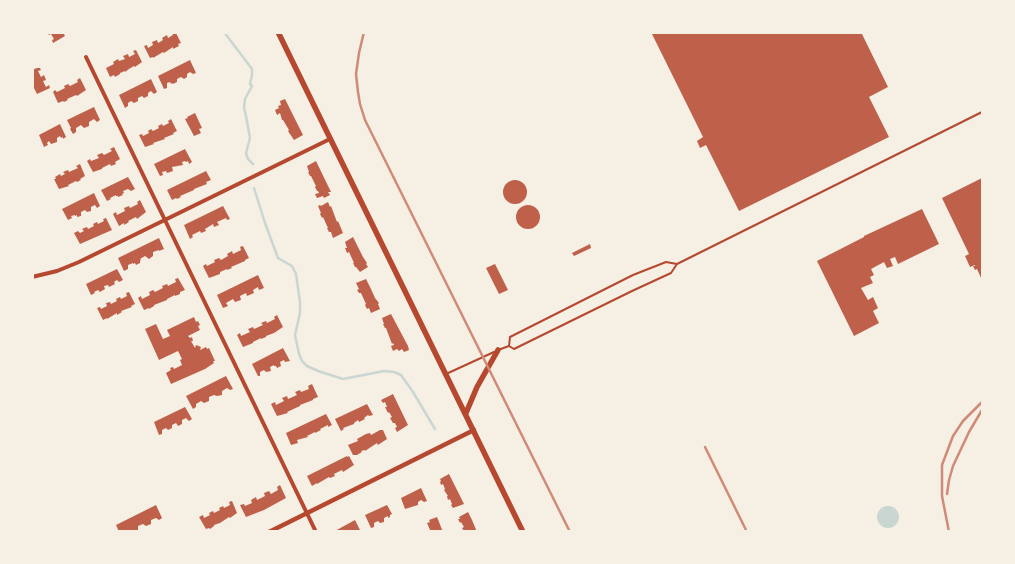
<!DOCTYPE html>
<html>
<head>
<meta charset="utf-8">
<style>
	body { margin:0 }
	#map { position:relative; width:1015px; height:564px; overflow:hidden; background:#f6efe4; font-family:Overpass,sans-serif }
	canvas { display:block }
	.frame { position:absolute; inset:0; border:34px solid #f6efe4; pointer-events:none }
</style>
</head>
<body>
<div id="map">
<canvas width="1015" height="564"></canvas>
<div class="frame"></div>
</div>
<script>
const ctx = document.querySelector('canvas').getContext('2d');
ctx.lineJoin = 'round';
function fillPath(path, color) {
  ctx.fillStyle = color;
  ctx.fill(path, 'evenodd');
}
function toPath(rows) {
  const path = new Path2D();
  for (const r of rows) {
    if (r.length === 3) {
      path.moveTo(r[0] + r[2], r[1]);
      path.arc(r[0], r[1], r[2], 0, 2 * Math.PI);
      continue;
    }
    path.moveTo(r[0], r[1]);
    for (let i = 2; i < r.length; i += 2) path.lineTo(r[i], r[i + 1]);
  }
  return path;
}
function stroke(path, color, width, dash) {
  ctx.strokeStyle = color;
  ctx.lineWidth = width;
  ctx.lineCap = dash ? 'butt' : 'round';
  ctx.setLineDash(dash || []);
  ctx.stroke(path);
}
const water = toPath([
	[888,517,11]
]);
const stream = toPath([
	[224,32,252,69,252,75,250,84,252,86,245,99,244,108,246,116,250,138,246,153,248,159,253,164],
	[254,188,265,223,278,258,292,266,296,274,300,302,300,313,295,335,299,354,302,361,307,366,318,371,343,379,384,371,394,372,401,375,413,392,435,429]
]);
const building = toPath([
	[47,32,63,32,65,36,53,43,52,40,54,39,51,34,49,35],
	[172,32,176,33,181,43,178,44,179,46,173,49,173,47,164,53,163,52,153,58,153,57,150,58,144,46,147,45,148,48,153,45,152,42,157,40,158,43,163,40,162,38,167,35,168,38,173,35],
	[651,32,861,32,888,87,869,97,889,137,739,211,706,145,700,148,697,141,703,137],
	[136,50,142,62,135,67,134,66,129,69,125,72,125,71,120,73,120,74,115,77,114,75,110,77,106,68,114,64,113,62,118,59,119,61,125,59,123,56,128,54,129,57,135,54,133,51],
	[190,60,196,73,193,74,190,72,187,74,187,77,184,79,181,77,177,79,177,82,173,84,172,83,171,84,170,82,167,83,167,88,164,89,158,76],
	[37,68,40,68,41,70,38,71,41,77,44,75,46,80,43,81,46,87,49,85,50,88,37,94,32,84,32,70],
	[80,78,86,90,77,96,76,95,67,99,68,100,64,102,63,101,58,103,53,92,55,90,57,92,65,88,64,86,68,84,70,86,78,82,77,80],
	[151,79,157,92,154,94,151,91,148,93,148,96,144,98,142,96,138,98,138,101,134,103,131,101,128,103,128,106,125,108,119,95],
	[285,99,303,135,294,140,288,131,289,130,283,120,282,120,280,113,277,115,275,110,279,108,278,106,281,105,280,101],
	[94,107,100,120,97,122,94,119,89,122,89,126,84,128,81,125,76,128,76,132,73,134,70,129,71,128,67,120],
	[195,113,202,128,199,129,201,133,194,136,185,119,188,118,187,117],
	[171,119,177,131,173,133,174,134,164,138,165,139,153,143,154,144,145,147,139,135,142,134,143,136,149,133,148,131,151,129,153,131,159,128,158,126,162,124,163,126,169,123,168,121],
	[60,124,66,137,63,139,63,137,61,138,60,136,57,138,57,142,51,144,49,141,47,143,48,145,44,147,39,135],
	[114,147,120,159,115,162,116,164,111,166,110,164,102,168,102,169,93,172,87,161,90,159,91,161,99,158,97,155,102,153,104,155,112,151,110,149],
	[185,149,192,162,189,164,188,161,186,162,185,161,182,162,183,165,172,167,173,171,167,173,166,171,162,172,163,175,160,176,154,164],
	[316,161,331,192,328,192,330,195,324,198,323,196,317,198,315,194,319,193,318,191,317,191,315,187,316,186,311,176,310,176,308,172,309,172,307,166],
	[80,164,85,176,80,179,81,180,77,182,76,181,68,185,69,186,59,189,54,179,56,179,55,177,60,174,61,176,65,174,63,172,68,170,69,172,78,168,76,166],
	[206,171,211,180,206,182,207,184,194,189,194,190,180,196,181,197,177,199,176,198,172,200,167,190],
	[128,177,135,189,131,191,128,189,123,191,124,193,122,194,123,195,118,197,118,196,116,196,116,195,110,198,111,199,107,201,101,190],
	[982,178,982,280,977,269,975,270,973,266,975,266,975,265,970,267,965,256,969,254,942,198],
	[515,192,12],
	[94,193,100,206,97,208,95,205,91,207,91,211,87,212,85,210,81,212,81,216,77,217,77,215,75,216,75,215,71,216,72,218,68,220,62,209],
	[140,200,146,212,137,219,136,217,128,221,129,222,124,225,124,223,119,226,113,214,116,212,117,215,125,211,124,208,129,206,130,208,138,204,137,202],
	[328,202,330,207,331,206,337,222,338,221,343,233,333,238,331,232,329,232,327,228,328,228,323,217,322,218,320,214,321,213,318,206,320,205,321,206],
	[528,217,12],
	[223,206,230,219,227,220,226,218,217,222,219,225,214,227,213,224,205,229,206,231,201,233,200,231,192,235,193,237,190,239,184,225],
	[922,209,939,244,898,264,895,257,890,259,893,266,887,268,884,262,871,269,874,275,870,277,873,283,861,288,868,300,873,297,878,308,873,311,879,323,854,336,817,261,864,237,864,236],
	[106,218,112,230,80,244,74,233,78,231,80,233,84,231,82,229,87,227,88,229,94,226,93,224,97,222,98,224,104,221,103,219],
	[353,237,363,257,367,263,366,264,368,267,360,272,356,267,355,267,353,263,354,263,349,252,347,253,345,248,347,248,345,242],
	[159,238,164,249,159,251,159,250,153,252,153,256,149,259,145,256,140,259,141,260,140,261,140,263,136,265,135,263,133,264,133,263,128,265,128,269,124,271,118,258],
	[590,244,591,248,574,256,572,253],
	[243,246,249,258,245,260,245,261,231,267,232,268,227,270,227,269,220,272,220,274,209,278,203,266,206,264,207,266,215,262,214,260,219,258,221,260,228,256,227,254,232,251,233,254,241,250,240,247],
	[495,264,508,290,499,294,486,268],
	[117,269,123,280,119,282,117,280,114,282,115,284,109,287,108,285,104,286,105,289,100,292,98,290,94,292,95,293,91,295,86,284],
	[258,275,264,288,259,290,258,287,253,290,254,293,247,296,246,293,240,296,241,300,235,302,233,299,226,303,228,306,223,308,217,295],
	[178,278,185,290,180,292,180,294,175,296,175,295,167,299,167,300,154,305,154,306,149,309,149,308,144,310,138,298,141,296,142,299,150,295,149,292,153,290,155,292,163,288,162,286,167,284,168,286,176,282,175,279],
	[366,279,371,289,375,298,379,303,378,304,380,309,371,313,369,308,367,309,365,305,366,304,361,293,359,293,357,290,359,289,356,283],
	[129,292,135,304,131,306,132,307,121,311,122,312,117,315,117,313,107,319,107,318,103,320,97,308,100,307,101,309,107,306,106,303,110,302,111,304,117,301,116,299,120,297,121,299,127,296,126,293],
	[391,314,408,346,409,350,404,352,402,349,399,351,397,349,393,351,391,346,394,345,393,343,392,344,386,328,385,328,383,324,384,324,382,318],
	[277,315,283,327,274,333,266,336,266,337,261,339,261,338,253,342,253,343,243,347,237,335,240,333,241,336,250,332,248,329,253,327,254,329,263,325,261,323,266,321,267,323,275,319,274,317],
	[194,317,196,322,198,321,200,325,198,326,200,330,188,336,190,338,192,337,193,341,191,341,195,348,196,345,201,347,200,350,206,347,207,349,209,348,215,361,213,361,214,363,205,369,171,384,166,373,171,370,170,368,173,367,174,369,182,365,180,360,182,359,178,351,159,360,145,329,156,324,163,339,170,336,167,330],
	[283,348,290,361,285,362,284,360,280,362,281,366,277,368,276,366,274,366,274,365,270,367,271,371,266,372,264,370,260,372,260,376,258,376,252,364],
	[226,376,233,389,230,390,227,388,222,391,222,395,217,396,214,395,209,397,209,401,204,403,201,401,196,404,196,407,193,409,186,396],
	[312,384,318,397,313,399,313,400,300,405,300,406,287,412,288,413,277,416,271,404,275,402,276,405,284,401,282,398,287,396,288,399,297,395,295,392,300,390,301,392,309,389,308,386],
	[393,394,408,425,397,432,395,428,397,427,395,423,393,423,390,418,392,417,389,412,388,413,385,407,387,407,385,402,383,403,381,400],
	[367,404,373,415,369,416,368,415,364,418,365,419,359,422,358,420,354,423,354,424,343,428,344,429,341,431,335,419],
	[185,407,192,419,189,421,186,418,182,420,182,424,178,426,176,423,172,425,172,428,168,430,166,428,162,430,162,434,159,435,154,422],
	[326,414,332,425,328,427,328,425,320,429,321,430,315,433,315,432,307,436,308,437,297,440,298,443,291,445,286,433],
	[380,430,383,430,387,439,378,445,377,443,365,451,365,450,361,451,362,452,357,455,353,455,348,445,358,441,357,439,366,434,370,433,371,435],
	[347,456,347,457,349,456,354,465,343,472,342,470,334,474,335,476,330,478,329,477,317,484,317,483,312,486,307,476],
	[449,474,464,504,453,508,451,505,452,504,450,499,448,500,447,496,448,496,444,490,445,489,443,484,441,485,440,482,441,481,440,479],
	[280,485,286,498,264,510,246,517,240,505,244,504,245,506,252,503,251,500,256,497,257,500,265,496,264,493,269,491,271,494,278,490,277,487],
	[421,488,427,501,424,502,421,500,418,502,418,505,405,509,401,498],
	[232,501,237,513,230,518,229,517,220,523,214,525,214,526,210,529,209,528,206,529,199,517,203,515,204,518,210,515,209,513,213,511,214,513,220,510,219,508,223,506,224,508,230,505,229,502],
	[156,505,162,518,159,520,156,518,151,520,151,524,146,526,143,524,138,526,138,530,135,532,119,532,116,525],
	[387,505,392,514,390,515,390,517,388,518,388,516,384,518,384,522,380,523,378,521,374,523,374,527,371,528,365,515],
	[468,512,472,520,477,532,466,532,466,530,464,531,462,528,464,527,461,522,460,523,458,519,460,519,459,517],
	[437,517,443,532,431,532,427,523,430,522,429,520],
	[355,520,361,532,333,532]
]);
const service = toPath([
	[677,264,982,112],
	[498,350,509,346,514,349,632,291,671,273,677,264,666,262,633,275,510,337,509,346],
	[446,374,494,352]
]);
const minor = toPath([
	[86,57,316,532],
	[32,277,57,271,79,262,330,139]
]);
const tertiary = toPath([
	[269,532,474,430]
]);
const primary = toPath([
	[278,32,523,532],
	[466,413,477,387,498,350]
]);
const rail = toPath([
	[364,32,359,53,356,74,358,92,360,104,365,120,570,532],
	[705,447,747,532],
	[947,494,949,480,953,466,969,432,982,410],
	[949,532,942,496,942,465,953,436,963,421,982,402]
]);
fillPath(water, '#c9d6d2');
stroke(stream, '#c9d6d2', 2.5);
fillPath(building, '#bf614a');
stroke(service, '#b5482f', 2);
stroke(minor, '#b5482f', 4);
stroke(tertiary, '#b5482f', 4.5);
stroke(primary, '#b5482f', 5.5);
stroke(rail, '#cf8b77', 2.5);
</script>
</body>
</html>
